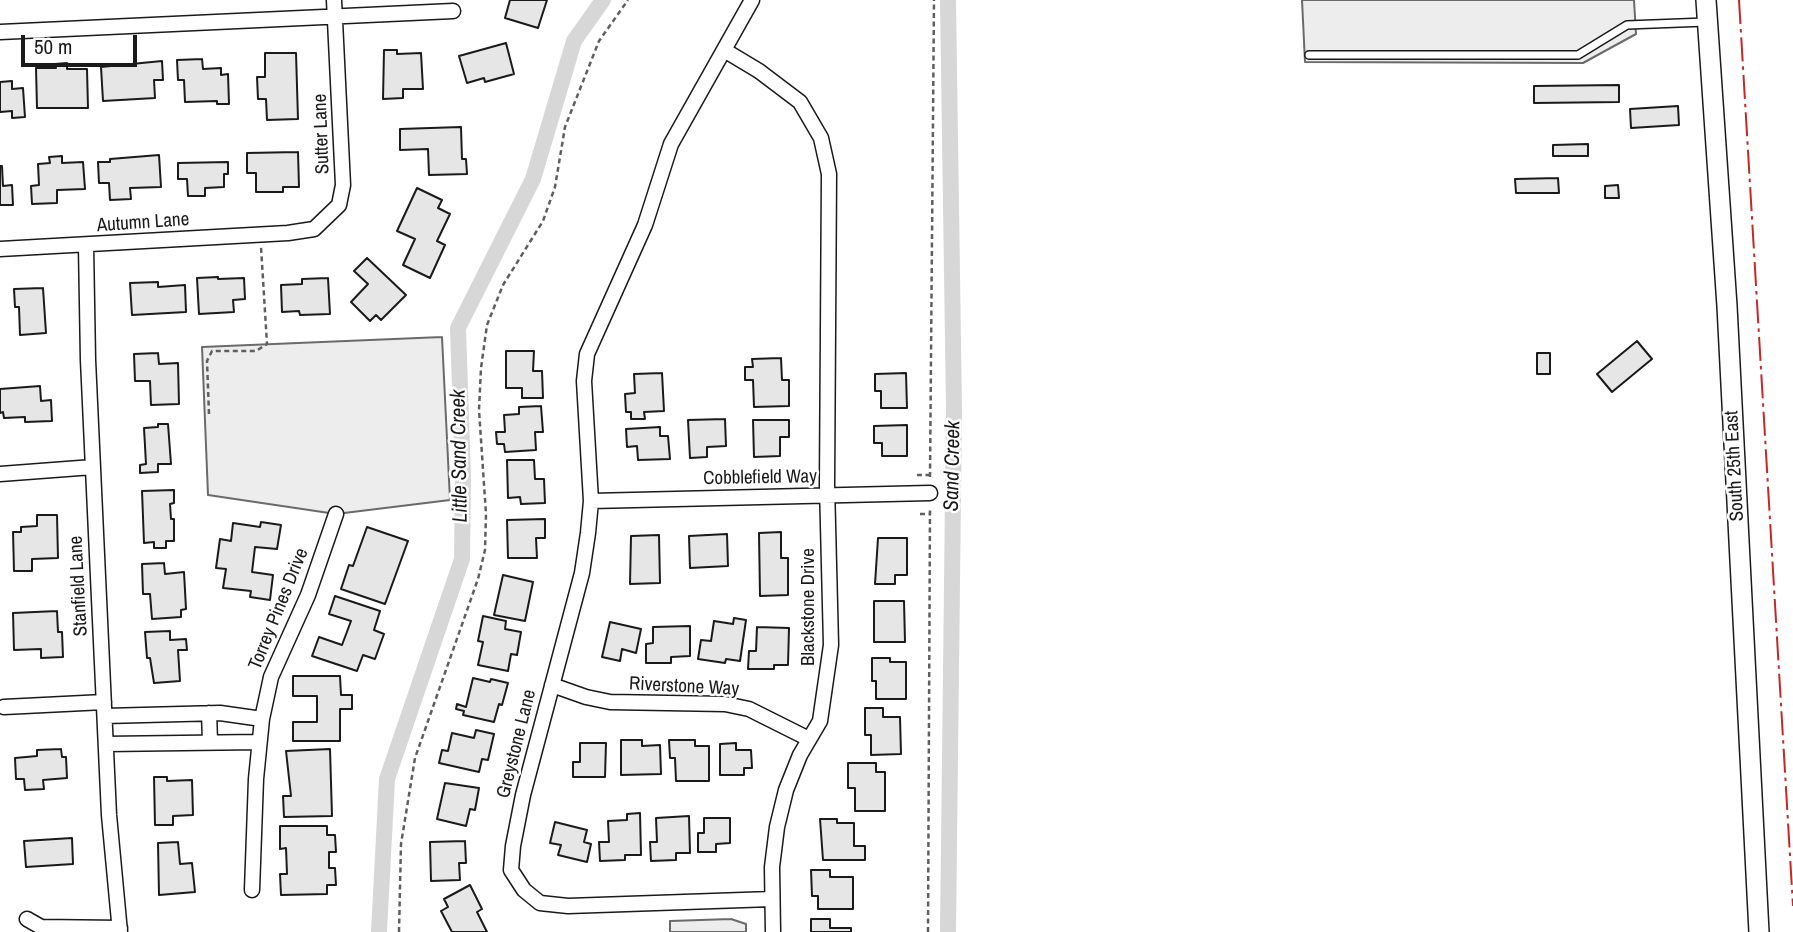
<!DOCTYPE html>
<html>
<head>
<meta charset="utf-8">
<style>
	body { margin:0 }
	#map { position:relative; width:1793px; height:932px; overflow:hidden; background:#fff; font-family:"Archivo Narrow",sans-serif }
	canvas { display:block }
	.scale { position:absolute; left:21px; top:35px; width:116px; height:32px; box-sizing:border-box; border:4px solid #1a1a1a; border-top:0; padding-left:9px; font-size:21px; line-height:24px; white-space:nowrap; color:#1a1a1a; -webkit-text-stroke:5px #fff; paint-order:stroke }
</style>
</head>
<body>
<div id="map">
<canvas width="1793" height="932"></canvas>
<div class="scale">50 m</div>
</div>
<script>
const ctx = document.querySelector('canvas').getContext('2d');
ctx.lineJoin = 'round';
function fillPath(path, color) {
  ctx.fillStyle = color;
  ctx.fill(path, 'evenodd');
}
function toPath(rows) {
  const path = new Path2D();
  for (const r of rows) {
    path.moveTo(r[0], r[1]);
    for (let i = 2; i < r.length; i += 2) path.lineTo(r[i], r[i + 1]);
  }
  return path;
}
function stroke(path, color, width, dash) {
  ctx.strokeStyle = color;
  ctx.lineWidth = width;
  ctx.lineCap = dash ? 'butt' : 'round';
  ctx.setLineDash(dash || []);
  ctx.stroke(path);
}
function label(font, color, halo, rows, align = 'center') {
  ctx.font = font + ' "Archivo Narrow",sans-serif';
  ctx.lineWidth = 5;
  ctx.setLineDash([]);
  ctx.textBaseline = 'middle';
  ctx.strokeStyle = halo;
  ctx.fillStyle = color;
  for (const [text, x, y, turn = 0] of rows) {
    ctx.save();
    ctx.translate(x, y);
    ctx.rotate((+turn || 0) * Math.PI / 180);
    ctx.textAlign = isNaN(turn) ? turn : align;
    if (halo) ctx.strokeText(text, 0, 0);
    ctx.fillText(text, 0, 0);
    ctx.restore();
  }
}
const built = toPath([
	[1302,0,1634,0,1636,34,1583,63,1305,62,1302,0],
	[442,337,450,500,336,514,208,495,202,347,442,337],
	[731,919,746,924,746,932,670,932,670,921,731,919]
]);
const canal = toPath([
	[948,0,954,409,948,932],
	[379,932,387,779,462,559,463,479,458,328,533,179,574,41,603,0]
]);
const building = toPath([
	[510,0,547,0,538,28,505,18,510,0],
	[506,43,514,74,485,82,484,78,467,83,459,56,506,43],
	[384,50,397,50,397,54,421,53,423,89,403,89,403,98,383,99,384,50],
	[265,53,296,53,298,119,267,120,266,99,258,99,257,77,265,77,265,53],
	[202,59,203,69,221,68,221,75,228,74,229,104,217,104,217,101,185,102,184,80,178,80,177,60,202,59],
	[162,61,163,80,154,80,155,98,103,101,101,67,162,61],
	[67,63,67,69,87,69,88,108,37,108,36,68,56,68,55,64,67,63],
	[12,81,12,89,23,88,25,117,12,118,12,111,0,112,0,82,12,81],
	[1619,85,1619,102,1534,103,1534,86,1619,85],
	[1678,106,1679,125,1631,128,1630,109,1678,106],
	[461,127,462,159,466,159,467,174,429,175,428,149,400,150,400,129,461,127],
	[1588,144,1588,156,1553,156,1553,145,1588,144],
	[298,152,299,187,283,187,283,192,256,192,256,173,247,173,247,153,298,152],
	[159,155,161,187,130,188,131,199,110,200,109,183,99,183,98,162,110,162,110,159,159,155],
	[62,156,62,163,83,162,85,189,57,190,57,203,32,204,31,186,39,185,38,164,50,163,49,157,62,156],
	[228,162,228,174,224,174,224,187,205,188,205,196,188,196,187,179,178,179,178,163,228,162],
	[0,166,2,166,3,186,12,185,13,205,0,205,0,166],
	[1558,178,1559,193,1516,193,1515,179,1558,178],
	[1618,185,1619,198,1605,198,1605,186,1618,185],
	[417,188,442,200,438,208,450,214,437,241,445,245,430,278,403,265,415,239,397,231,417,188],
	[367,258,406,295,381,320,376,315,370,321,351,302,368,284,354,271,367,258],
	[218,277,218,279,244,278,245,299,233,300,234,312,199,314,197,278,218,277],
	[328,278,330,314,300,315,299,311,282,312,281,285,302,284,302,279,328,278],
	[158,282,158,287,185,285,186,312,132,315,130,283,158,282],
	[43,288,46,333,20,335,19,307,15,307,14,289,43,288],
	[1637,341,1652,359,1612,392,1597,374,1637,341],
	[506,351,534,351,533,371,542,371,543,398,522,398,522,388,506,388,506,351],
	[158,353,159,364,178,363,179,404,151,405,150,381,135,381,134,354,158,353],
	[1537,353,1550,353,1550,374,1537,374,1537,353],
	[781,358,782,380,789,380,789,406,754,407,753,380,745,380,745,367,753,367,752,359,781,358],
	[662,373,664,411,644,412,645,419,631,419,631,412,626,412,625,394,635,393,634,374,662,373],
	[906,373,907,408,881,408,881,391,875,391,875,374,906,373],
	[40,386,41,401,51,400,52,421,25,422,25,417,4,418,3,412,0,413,0,389,40,386],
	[541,406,543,432,535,432,536,450,505,452,504,444,497,444,496,432,505,432,504,415,519,414,519,407,541,406],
	[725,419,726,446,707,447,707,457,690,458,688,420,725,419],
	[753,420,789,420,789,437,780,437,780,456,754,457,753,420],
	[158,424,168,424,171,464,158,464,158,472,140,473,140,465,146,464,144,428,158,427,158,424],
	[907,425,907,456,882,456,882,443,874,443,874,426,907,425],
	[660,427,660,436,668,436,670,459,638,460,637,446,627,447,626,429,660,427],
	[507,460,534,460,535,479,544,479,545,503,521,504,520,497,508,498,507,460],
	[174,490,174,503,170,504,171,519,174,519,174,541,166,541,166,548,154,548,154,542,144,543,142,491,174,490],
	[37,515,57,515,58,558,32,559,32,571,14,571,13,532,21,532,21,527,37,526,37,515],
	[545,519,545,538,536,538,537,558,508,558,507,520,545,519],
	[261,522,281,525,277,549,255,547,252,572,273,575,270,600,250,597,251,591,223,588,226,569,216,568,220,539,231,541,233,523,260,527,261,522],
	[367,527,408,541,385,604,341,589,349,565,353,566,367,527],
	[781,532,781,558,788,558,788,595,760,596,759,533,781,532],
	[727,534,728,566,690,568,689,536,727,534],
	[659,535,660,583,630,584,631,536,659,535],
	[878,538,907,538,907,575,895,575,895,584,875,584,878,538],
	[164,563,165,574,184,572,186,609,181,610,181,617,152,619,150,594,143,594,142,564,164,563],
	[503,575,533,582,525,621,494,615,503,575],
	[335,596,380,611,374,630,384,634,375,659,363,655,357,671,312,656,319,637,342,645,351,621,329,614,335,596],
	[874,601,904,601,905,642,874,642,874,601],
	[57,611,58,632,62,632,63,657,41,658,41,649,14,650,13,613,57,611],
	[483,616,506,621,505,629,521,632,517,655,511,654,508,671,478,665,483,642,478,641,483,616],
	[734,618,746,620,740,661,726,659,725,663,698,659,701,640,711,641,714,621,733,624,734,618],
	[610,622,641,629,636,653,622,649,620,661,602,657,610,622],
	[690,626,690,656,671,657,671,663,646,663,646,644,653,643,653,627,690,626],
	[757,627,789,628,788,665,774,665,774,669,748,669,749,651,756,651,757,627],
	[170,631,170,640,186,639,187,650,178,650,180,681,154,683,150,658,147,658,145,632,170,631],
	[872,658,890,658,890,662,906,662,906,699,876,699,876,681,872,681,872,658],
	[293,676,340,676,341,695,352,695,352,709,340,709,340,741,293,741,293,722,317,722,317,696,293,696,293,676],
	[473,678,490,682,491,679,508,683,502,705,499,704,494,722,463,715,464,711,456,709,457,704,466,707,473,678],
	[865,708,883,708,883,717,900,717,901,754,871,755,871,735,865,735,865,708],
	[476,730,494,734,488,760,482,759,479,772,439,763,442,750,448,751,452,733,474,738,476,730],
	[621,740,642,740,642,746,660,745,661,774,621,775,621,740],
	[669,740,695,740,695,746,709,746,709,781,676,781,675,758,670,758,669,740],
	[580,743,606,743,605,777,573,777,573,762,580,762,580,743],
	[736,743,736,750,751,750,752,768,744,768,744,775,720,775,720,744,736,743],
	[61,749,62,757,66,757,67,778,43,780,44,789,25,790,24,779,16,779,15,758,37,756,37,750,61,749],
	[330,749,332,816,284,817,283,796,291,796,286,751,330,749],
	[848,763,876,763,876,772,885,772,885,811,855,811,855,788,848,788,848,763],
	[154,777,167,777,167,781,192,780,193,815,173,816,173,825,155,825,154,777],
	[445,783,479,788,475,810,470,809,466,826,437,819,445,783],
	[640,813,641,855,625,855,625,860,600,861,599,842,609,842,608,821,627,820,627,814,640,813],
	[689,816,690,853,676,853,676,860,651,861,650,842,657,842,656,818,689,816],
	[704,818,730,818,730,843,716,844,716,852,698,852,698,833,704,833,704,818],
	[820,819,837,819,837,823,854,823,854,846,865,846,865,860,823,860,820,819],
	[555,822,587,830,584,842,591,844,587,862,558,855,561,845,550,843,555,822],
	[280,826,327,826,327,835,335,835,336,852,329,852,329,868,335,868,336,885,327,885,327,894,281,895,280,874,287,874,286,848,280,849,280,826],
	[72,838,73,864,26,867,24,841,72,838],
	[465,841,466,863,459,863,460,880,431,881,430,842,465,841],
	[178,842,180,864,192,863,195,892,159,895,158,843,178,842],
	[811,870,830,870,830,877,853,877,853,909,818,909,818,896,812,896,811,870],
	[470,885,482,909,477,912,487,932,452,932,441,911,448,907,444,899,470,885],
	[811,919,830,919,830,928,851,928,851,932,811,932,811,919]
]);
const path = toPath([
	[209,414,207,361,212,351,256,351,267,344,261,247],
	[917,475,930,475],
	[930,477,934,0],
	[920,514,930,514],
	[399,932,401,844,415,758,478,579,485,550,486,514,479,410,481,368,487,325,503,285,543,221,555,187,565,127,599,41,628,0],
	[928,932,930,508]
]);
const service = toPath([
	[1309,55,1578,55,1627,25,1706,22]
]);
const minor = toPath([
	[752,0,671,144,645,225,587,354,584,381,591,501,588,533,582,573,523,795,513,846,511,870,524,890,540,903,568,906,772,899],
	[0,32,453,11],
	[724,50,759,71,800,102,821,138,829,174,827,485,831,645,820,721,800,755,786,790,777,827,772,867,773,932],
	[86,246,88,360,109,815,120,932],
	[0,249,288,233,314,229,339,205,343,185,334,0],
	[0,474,93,467],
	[591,501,930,493],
	[552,685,586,697,610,702,725,704,749,709,809,739],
	[4,707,104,702],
	[209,713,210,741],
	[105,716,220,713,262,719],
	[106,744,258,742],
	[252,890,256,779,262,719,271,677,308,595,336,514],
	[27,919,41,927,120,928]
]);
const secondary = toPath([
	[1706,0,1727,306,1759,932]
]);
const power = toPath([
	[1739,0,1793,906]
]);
const streetNames = [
	["Sutter Lane",322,134,-92],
	["Autumn Lane",143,223,-4],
	["South 25th East",1735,466,-93],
	["Cobblefield Way",760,478,-1],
	["Stanfield Lane",79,586,-93],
	["Blackstone Drive",809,607,-90],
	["Torrey Pines Drive",279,609,-68],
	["Riverstone Way",684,687,3],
	["Greystone Lane",517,744,-76]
];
const waterNames = [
	["Little Sand Creek",460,456,-91],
	["Sand Creek",953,466,-89]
];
fillPath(built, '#ededed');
stroke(built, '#6a6a6a', 2);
stroke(canal, '#d7d7d7', 16);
fillPath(building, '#e6e6e6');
stroke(building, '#1a1a1a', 2);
stroke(service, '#1a1a1a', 10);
stroke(minor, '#1a1a1a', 17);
stroke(secondary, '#1a1a1a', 22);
stroke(path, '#5f5f5f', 2.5, [5, 3.5]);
stroke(service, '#fff', 7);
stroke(minor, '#fff', 14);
stroke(secondary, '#fff', 19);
stroke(power, '#c62828', 2, [24, 5, 3.5, 5]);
label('19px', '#1a1a1a', '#fff', streetNames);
label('italic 21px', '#1a1a1a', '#fff', waterNames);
</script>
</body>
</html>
